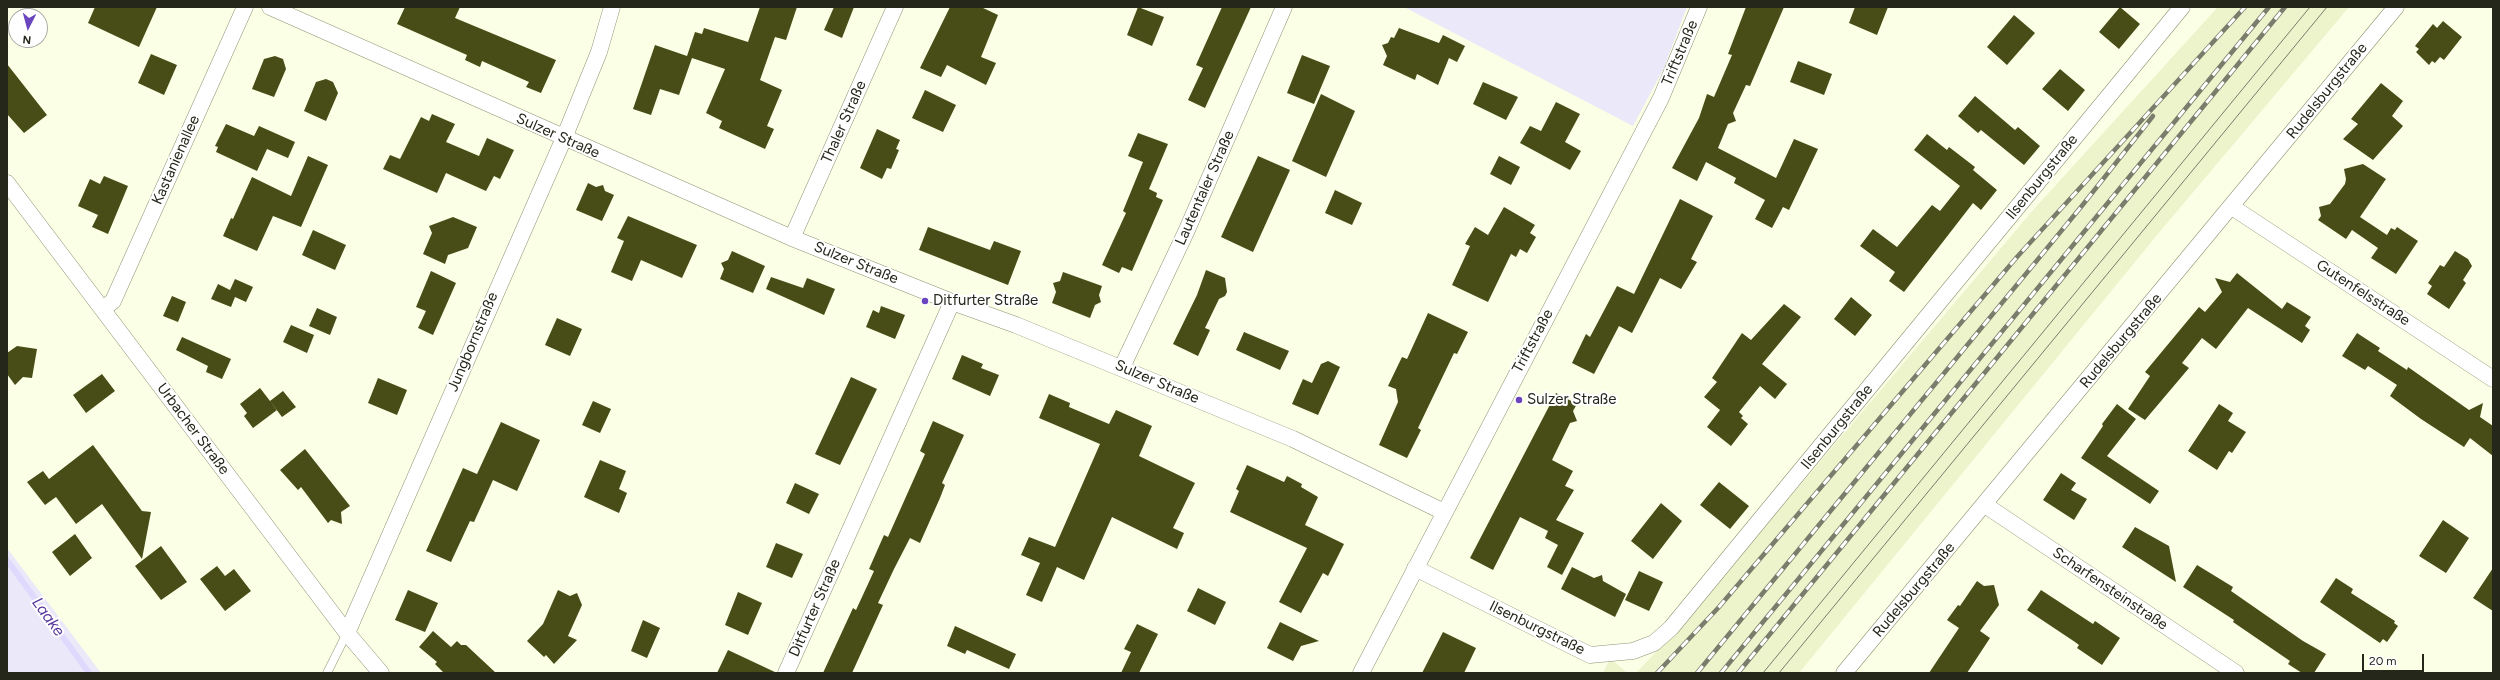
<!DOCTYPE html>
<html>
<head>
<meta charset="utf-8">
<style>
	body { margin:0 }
	#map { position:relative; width:2500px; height:680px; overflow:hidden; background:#faffe5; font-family:Figtree,sans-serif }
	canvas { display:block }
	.frame { position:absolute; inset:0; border:8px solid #25271b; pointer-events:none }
	.north { position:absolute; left:8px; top:8px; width:40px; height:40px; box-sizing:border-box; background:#fff; border:1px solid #a8a9a4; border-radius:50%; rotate:186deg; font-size:11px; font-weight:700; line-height:16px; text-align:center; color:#25271b }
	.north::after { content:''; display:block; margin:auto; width:14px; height:18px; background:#6a45be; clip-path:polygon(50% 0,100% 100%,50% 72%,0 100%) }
	.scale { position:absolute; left:2362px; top:654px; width:62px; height:18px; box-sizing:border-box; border:2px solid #25271b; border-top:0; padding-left:5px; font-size:12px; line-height:14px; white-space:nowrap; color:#25271b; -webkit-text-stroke:3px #fff; paint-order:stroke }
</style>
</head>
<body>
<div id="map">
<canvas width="2500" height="680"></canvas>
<div class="frame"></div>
<div class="north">N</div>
<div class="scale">20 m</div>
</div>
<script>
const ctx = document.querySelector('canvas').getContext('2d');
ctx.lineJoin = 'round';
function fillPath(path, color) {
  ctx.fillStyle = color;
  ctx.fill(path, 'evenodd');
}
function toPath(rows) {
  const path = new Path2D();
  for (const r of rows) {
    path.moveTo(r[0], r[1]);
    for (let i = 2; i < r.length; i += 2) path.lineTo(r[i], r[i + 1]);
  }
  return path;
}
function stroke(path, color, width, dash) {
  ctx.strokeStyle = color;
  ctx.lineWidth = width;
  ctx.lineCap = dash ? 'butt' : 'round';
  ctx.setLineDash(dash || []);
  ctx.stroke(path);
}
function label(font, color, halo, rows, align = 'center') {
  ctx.font = font + ' Figtree,sans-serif';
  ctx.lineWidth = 4;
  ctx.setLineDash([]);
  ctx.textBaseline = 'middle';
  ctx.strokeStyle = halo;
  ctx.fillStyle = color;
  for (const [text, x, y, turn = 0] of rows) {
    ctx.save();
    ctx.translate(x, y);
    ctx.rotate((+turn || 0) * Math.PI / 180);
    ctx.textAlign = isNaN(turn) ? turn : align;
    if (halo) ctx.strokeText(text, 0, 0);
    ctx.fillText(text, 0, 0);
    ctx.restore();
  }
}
const built = toPath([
	[2218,7,2349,7,2157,235,1799,673,1636,673,1687,619,2034,209],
	[1610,658,1627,673,1603,673]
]);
const green = toPath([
	[1404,7,1687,7,1664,68,1633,126],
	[7,548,101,673,7,673]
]);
const stream = toPath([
	[7,560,89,673]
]);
const building = toPath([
	[95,7,157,7,139,47,88,23],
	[405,7,460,7,455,18,556,60,541,93,526,87,529,82,482,61,480,67,465,60,467,55,397,24],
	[760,7,797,7,786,40,775,37,760,80,782,90,767,126,774,129,765,149,719,128,722,121,706,113,725,69,692,58,679,95,660,89,651,115,633,109,655,45,687,56,695,32,702,34,704,28,748,42],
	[834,7,854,7,842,38,824,30],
	[950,7,981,7,998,15,981,57,996,63,986,85,947,65,941,77,920,68],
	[1138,7,1164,17,1152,46,1127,35],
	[1222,7,1251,7,1205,108,1188,100,1203,68,1196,65],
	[1746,7,1784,7,1750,86,1746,85,1733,113,1736,121,1728,124,1718,148,1776,178,1794,139,1818,149,1789,210,1783,207,1772,228,1755,219,1765,200,1734,183,1736,178,1706,162,1697,181,1672,168,1699,118,1707,94,1714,97,1732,55,1728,54],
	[1855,7,1888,7,1877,35,1849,23],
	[2120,7,2140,24,2119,49,2099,32],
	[2014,15,2035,33,2007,65,1987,47],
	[2443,21,2462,37,2444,60,2440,57,2435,63,2432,61,2429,65,2416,52,2419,49,2415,46,2433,24,2437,28],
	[1399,28,1439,43,1443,35,1465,46,1457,62,1449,58,1438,85,1417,74,1415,80,1383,65,1387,56,1382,45,1388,43,1391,37,1394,38],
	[151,54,177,65,164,95,138,83],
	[1302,55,1330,66,1314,104,1287,93],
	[275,56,283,59,286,69,274,97,252,89,264,59],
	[1798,61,1832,74,1824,95,1790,82],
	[7,64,47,115,24,133,7,114],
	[2060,69,2085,90,2068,111,2042,89],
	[326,79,333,82,338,93,326,121,304,111,316,82],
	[1483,82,1518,97,1506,120,1473,104],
	[2381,83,2403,101,2392,116,2403,126,2373,160,2343,139,2358,124,2351,119],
	[925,90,956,105,943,132,912,118],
	[1321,94,1355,111,1326,177,1292,161],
	[1975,96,2015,130,2018,127,2040,146,2024,165,1981,130,1978,133,1958,116],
	[1556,102,1580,114,1565,142,1581,151,1570,170,1520,143,1530,126,1541,131],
	[432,114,455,124,446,142,479,156,487,138,514,150,500,179,494,176,486,191,446,173,437,193,383,169,390,155,400,159,421,117,429,121],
	[226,124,254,136,259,126,295,142,288,158,267,149,257,171,216,152,218,147,215,146],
	[877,129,900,140,896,149,899,150,891,169,887,168,882,179,860,168],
	[1138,133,1168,144,1149,189,1157,193,1156,197,1163,200,1132,271,1122,267,1119,273,1102,265,1126,213,1123,211,1143,162,1128,156],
	[1927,134,1947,150,1949,147,1975,167,1973,170,1997,190,1981,210,1973,203,1904,292,1889,281,1895,272,1860,246,1873,229,1897,247,1932,205,1940,211,1960,186,1914,150],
	[308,156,328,165,301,227,273,216,257,251,223,236,231,218,233,219,252,177,291,196],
	[1258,156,1290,170,1253,252,1221,237],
	[1499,156,1520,167,1511,185,1490,174],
	[2363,164,2386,179,2360,217,2387,235,2391,228,2395,230,2397,227,2418,241,2396,274,2371,258,2378,248,2352,230,2346,239,2318,220,2321,216,2319,207,2330,204,2345,184,2346,179,2344,169],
	[104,176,128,186,108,234,92,227,98,215,78,206,90,179,100,184],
	[588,183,596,187,603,185,605,191,614,195,602,221,576,210],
	[1335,190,1362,203,1352,225,1325,213],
	[1680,199,1713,216,1691,259,1697,262,1681,289,1660,278,1632,333,1619,326,1594,374,1572,363,1586,334,1590,337,1617,286,1634,294],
	[1504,207,1535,225,1530,233,1536,237,1527,253,1520,249,1516,257,1511,254,1488,302,1452,285,1470,246,1465,244,1475,227,1488,235],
	[628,216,697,245,682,278,641,260,632,281,611,272,624,241,617,238],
	[453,217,477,227,468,248,448,255,445,264,423,254,432,233,429,226],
	[928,227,990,250,994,241,1021,251,1008,285,919,250],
	[313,230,346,245,335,270,302,255],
	[732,251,765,266,753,293,720,279,724,269,721,263,728,260],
	[2455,251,2468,259,2472,266,2463,280,2466,283,2449,309,2427,294,2432,286,2428,283,2440,265,2444,267],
	[1206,270,1225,278,1227,292,1225,296,1219,299,1205,328,1210,330,1198,356,1173,344,1197,295],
	[431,271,456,283,433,335,418,328,426,311,416,307],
	[1063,272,1102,286,1099,295,1101,302,1095,305,1090,318,1052,303,1056,292,1053,283,1060,281],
	[2237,273,2282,309,2287,302,2311,317,2305,326,2310,330,2302,343,2248,308,2216,349,2202,338,2182,363,2189,368,2145,420,2128,409,2150,376,2145,372,2199,307,2205,312,2222,292,2215,278,2230,282],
	[771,277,803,288,807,278,835,289,824,315,766,289],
	[235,279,253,287,246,302,235,297,231,307,211,299,218,284,230,290],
	[172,296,186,302,178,322,163,316],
	[1851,297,1872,315,1855,336,1834,319],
	[1784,304,1801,317,1762,364,1787,384,1775,399,1760,386,1739,412,1743,416,1741,418,1748,424,1731,446,1707,427,1720,410,1704,397,1717,382,1712,378,1742,333,1751,340],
	[881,306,905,315,895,339,866,327,873,310,879,313],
	[317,308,337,317,330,335,309,326],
	[1428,313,1468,332,1457,354,1454,353,1418,428,1421,430,1407,458,1379,445,1398,402,1396,389,1388,386,1402,357,1407,359],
	[557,318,582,329,570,356,545,345],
	[291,325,314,335,307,353,283,342],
	[1244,332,1289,351,1280,370,1236,350],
	[2357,333,2380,348,2378,351,2407,370,2408,367,2469,410,2483,403,2480,417,2493,426,2493,456,2470,438,2464,447,2421,419,2390,396,2397,385,2368,366,2365,370,2342,356],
	[182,337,231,359,222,379,206,372,208,366,176,350],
	[17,346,37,349,32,378,23,377,15,385,7,374,7,353],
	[962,355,983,364,981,368,999,375,990,396,952,379],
	[1328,361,1340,367,1318,415,1292,404,1303,379,1312,383,1321,364],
	[102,374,115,391,86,413,73,395],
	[851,377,877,389,840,465,815,454],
	[378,378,407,390,397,415,368,403],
	[260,388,277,410,253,428,244,416,247,413,240,404],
	[283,391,296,407,282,417,270,401],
	[1556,393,1577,404,1573,411,1577,421,1570,423,1552,460,1573,471,1565,486,1574,490,1556,520,1584,533,1562,575,1547,567,1558,545,1545,538,1548,531,1520,517,1493,570,1470,558],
	[1049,394,1070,403,1069,407,1109,424,1116,410,1152,426,1139,456,1195,483,1173,528,1184,533,1177,549,1112,517,1084,580,1057,567,1042,602,1026,595,1040,563,1021,555,1029,537,1055,547,1100,444,1039,418],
	[593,401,611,409,600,433,582,425],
	[2117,404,2136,419,2107,456,2159,491,2150,504,2081,458,2103,426,2102,424],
	[2219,404,2233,413,2228,421,2246,432,2232,453,2229,451,2217,470,2188,451],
	[933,421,964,435,942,483,945,485,940,498,920,543,910,538,894,569,878,603,883,605,852,673,823,673,853,608,856,610,874,571,869,569,884,535,888,537,925,454,920,451],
	[501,422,540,440,517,491,493,480,474,522,470,521,451,562,426,551,463,468,477,474],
	[93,445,142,511,151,512,142,559,102,504,76,524,56,497,45,505,27,482,43,471,49,479],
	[305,449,350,506,341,512,342,524,331,520,328,523,301,487,298,490,280,470],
	[600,460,626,471,619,489,627,493,619,513,584,497],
	[1247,465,1284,482,1287,476,1302,484,1301,487,1318,497,1305,525,1344,544,1328,576,1323,573,1301,613,1279,602,1307,548,1230,512,1239,491,1236,489],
	[2061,473,2076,483,2071,490,2087,499,2074,520,2043,500],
	[1719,482,1749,506,1730,529,1700,505],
	[795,483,819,494,809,514,786,503],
	[1661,503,1682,521,1653,559,1631,541],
	[2443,520,2469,538,2446,573,2419,556],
	[2135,527,2169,546,2176,582,2122,547],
	[75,534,92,558,70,576,52,552],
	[776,543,803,554,792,578,766,567],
	[161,546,187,582,161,600,135,566],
	[2197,565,2233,587,2231,591,2303,641,2326,654,2314,673,2302,673,2288,664,2290,661,2233,622,2234,620,2183,587],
	[217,566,225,576,234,569,251,591,225,611,200,579],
	[1572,567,1594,578,1602,575,1603,581,1626,594,1615,617,1561,589],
	[2493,568,2493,611,2473,598],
	[1639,571,1663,582,1649,611,1625,600],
	[2336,578,2353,589,2351,593,2395,621,2394,623,2398,626,2387,642,2383,639,2380,643,2320,602],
	[1977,581,1984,586,1994,585,1999,605,1980,631,1990,638,1967,673,1929,673,1959,628,1947,620,1958,605,1960,606],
	[1198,588,1226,602,1215,625,1187,611],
	[408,590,438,603,425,632,395,620],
	[558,590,570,596,577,593,582,605,568,636,577,640,554,664,546,655,544,657,527,641,543,624],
	[2041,590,2093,624,2095,621,2120,638,2102,665,2077,648,2079,645,2075,642,2027,610],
	[738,592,762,603,748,635,725,625],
	[643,620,660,628,647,658,631,651],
	[1280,622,1319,641,1301,646,1293,661,1267,648],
	[1137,624,1158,634,1139,673,1121,673,1131,652,1124,649],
	[955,626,1016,654,1009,669,967,650,965,654,947,646],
	[433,631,451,647,457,641,461,645,466,645,496,673,444,673,435,664,437,662,419,647],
	[1443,632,1476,648,1464,673,1422,673],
	[728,650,777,673,717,673]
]);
const service = toPath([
	[327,673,347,633]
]);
const minor = toPath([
	[270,7,792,238,952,302,1016,325,1293,439,1444,512],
	[7,183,347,633,381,673],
	[2232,207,2493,379],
	[792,238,895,7],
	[103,309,113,301,245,7],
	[1122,367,1186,232,1284,7],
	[1985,505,2236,673],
	[1415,568,1590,655,1633,651,1654,643,1671,628,2182,7],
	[347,633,564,138,599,52,612,7],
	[786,673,952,302],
	[1361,673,1661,98,1699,7],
	[1844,673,2396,7]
]);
const tram = toPath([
	[1763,673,2310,7],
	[1779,673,2327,7]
]);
const rail = toPath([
	[1657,673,1719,607,2017,257,2245,7],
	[1697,673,2081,207,2153,116],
	[1721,673,2269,7],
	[1738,673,2285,7]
]);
const markers = [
	[925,301,4,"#6a45be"],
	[1519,400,4,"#6a45be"]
];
const streetNames = [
	["Triftstraße",1680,53,-67],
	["Rudelsburgstraße",2327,91,-51],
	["Thaler Straße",844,122,-66],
	["Sulzer Straße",558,136,24],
	["Kastanienallee",176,160,-66],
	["Ilsenburgstraße",2042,177,-51],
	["Lautentaler Straße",1205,188,-66],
	["Sulzer Straße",856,263,22],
	["Gutenfelsstraße",2363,293,33],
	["Triftstraße",1533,341,-62],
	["Rudelsburgstraße",2121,341,-50],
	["Jungbornstraße",473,342,-67],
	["Sulzer Straße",1157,382,23],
	["Ilsenburgstraße",1837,427,-51],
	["Urbacher Straße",193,429,53],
	["Scharfensteinstraße",2110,589,34],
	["Rudelsburgstraße",1914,590,-50],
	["Ditfurter Straße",815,608,-66],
	["Ilsenburgstraße",1537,628,26]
];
const poiNames = [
	["Ditfurter Straße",933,301],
	["Sulzer Straße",1527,400]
];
const waterNames = [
	["Laake",48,617,54]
];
fillPath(built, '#edf3cb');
fillPath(green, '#ebe9f9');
stroke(stream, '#dfd9fd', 6);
fillPath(building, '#484d17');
stroke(service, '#8f9376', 9);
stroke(minor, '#8f9376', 17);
stroke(service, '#fff', 8);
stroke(minor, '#fff', 16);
stroke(tram, '#7a7d6b', 1);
stroke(rail, '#7a7d6b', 4.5);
stroke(rail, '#fff', 3, [9]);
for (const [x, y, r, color] of markers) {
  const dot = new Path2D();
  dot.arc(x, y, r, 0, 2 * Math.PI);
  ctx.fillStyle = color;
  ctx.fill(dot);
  stroke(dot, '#fff', 1.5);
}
label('15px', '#25271b', '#fff', streetNames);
label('15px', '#25271b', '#fff', poiNames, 'left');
label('italic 16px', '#58399e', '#fff', waterNames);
</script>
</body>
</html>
